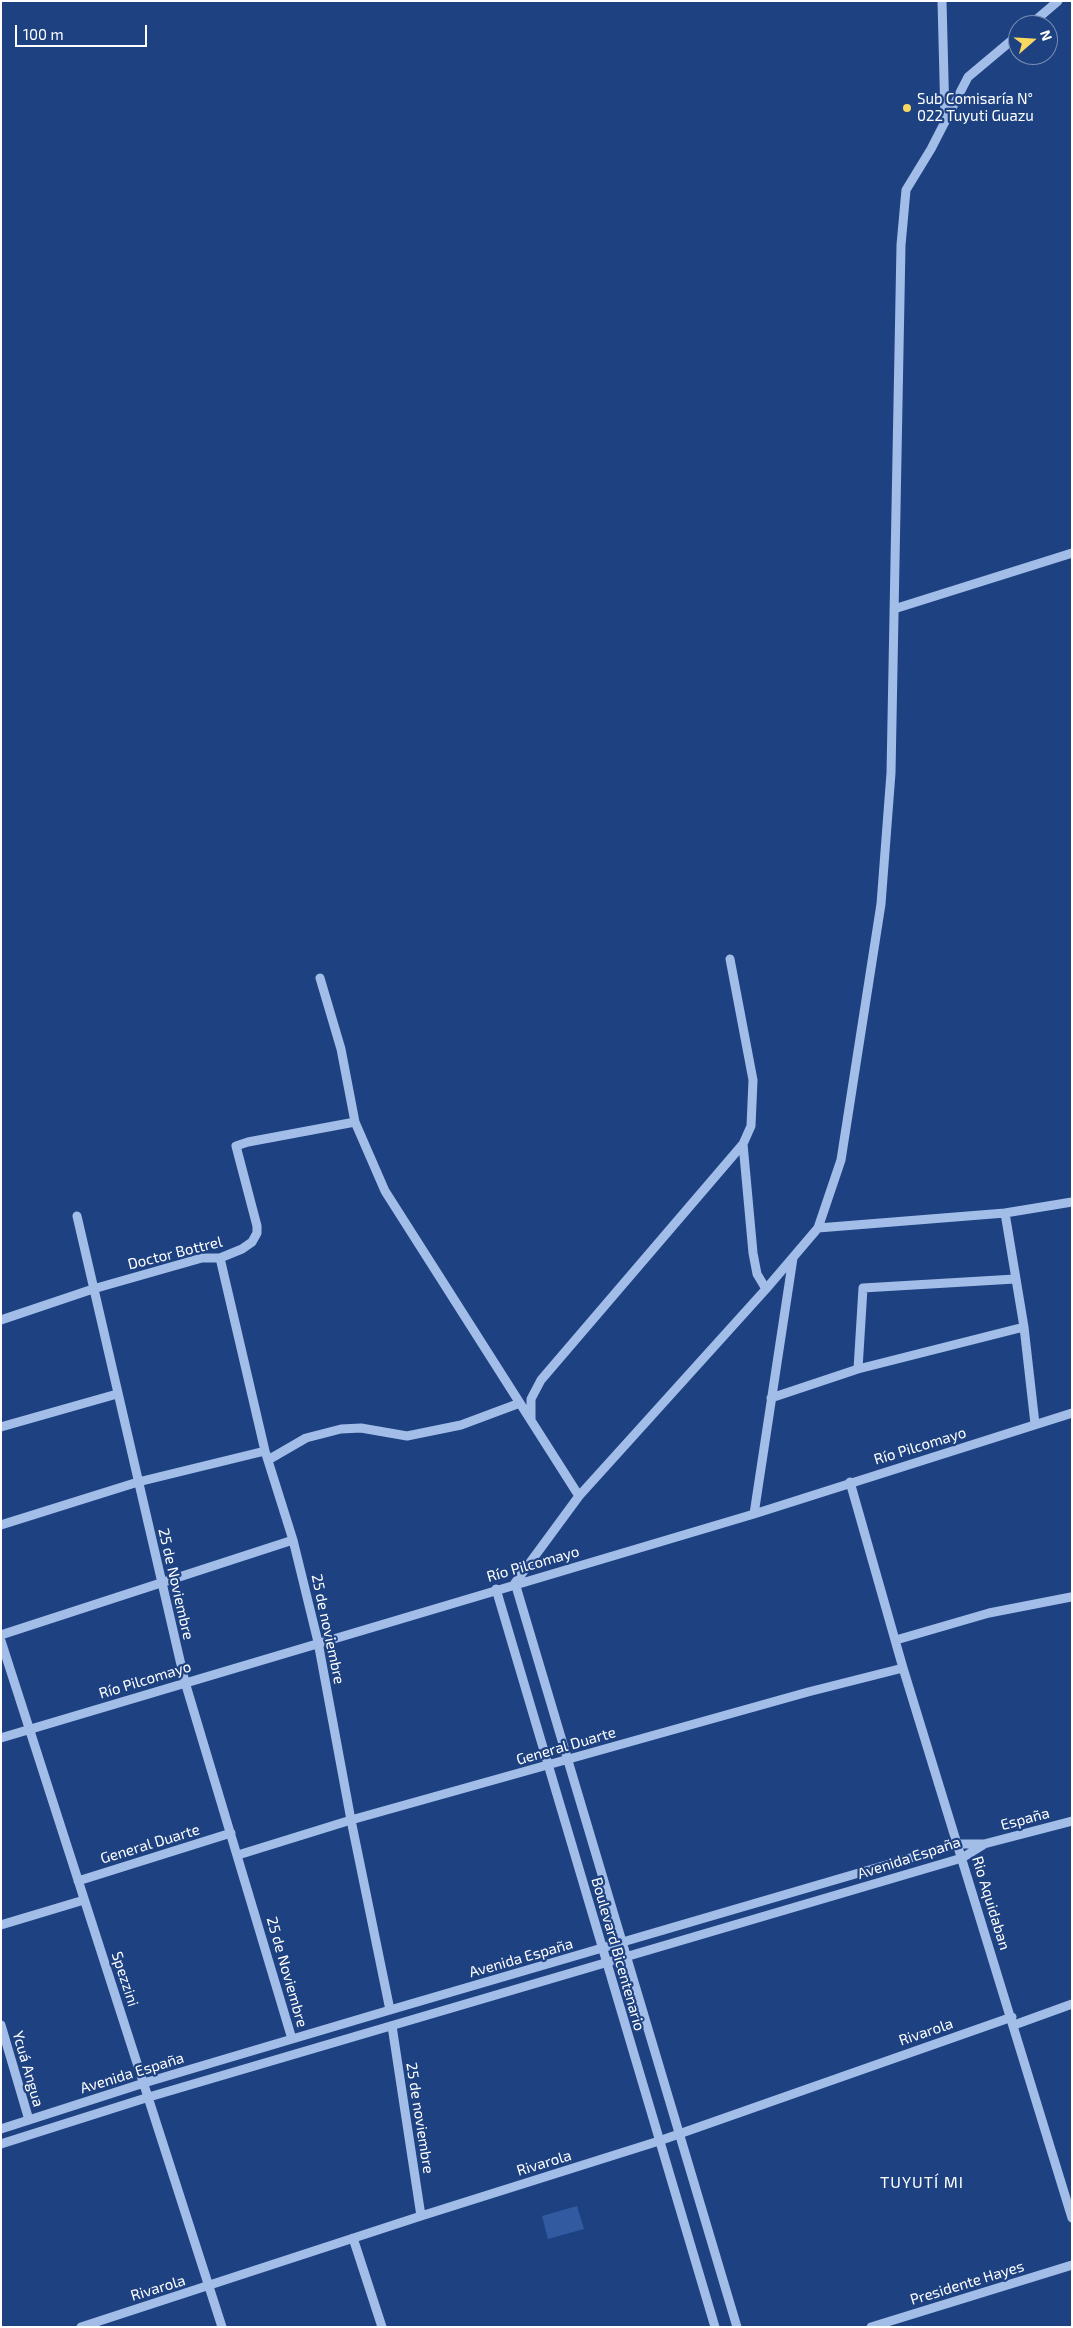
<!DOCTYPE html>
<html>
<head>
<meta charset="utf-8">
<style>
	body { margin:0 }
	#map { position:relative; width:1073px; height:2328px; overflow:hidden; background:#1e4281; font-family:"Exo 2",sans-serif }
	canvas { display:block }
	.frame { position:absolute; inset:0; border:2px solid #fff; pointer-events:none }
	.north { position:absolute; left:1008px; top:15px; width:50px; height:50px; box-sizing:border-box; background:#1e4281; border:1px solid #788eb3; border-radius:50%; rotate:71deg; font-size:14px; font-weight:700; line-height:20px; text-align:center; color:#fff }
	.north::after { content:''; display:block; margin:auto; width:18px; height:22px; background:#f9d861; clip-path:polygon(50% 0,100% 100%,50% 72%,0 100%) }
	.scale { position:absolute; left:15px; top:25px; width:132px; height:22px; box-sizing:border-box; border:2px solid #fff; border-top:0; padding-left:6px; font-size:15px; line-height:18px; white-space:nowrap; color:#fff; -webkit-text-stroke:4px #1e4281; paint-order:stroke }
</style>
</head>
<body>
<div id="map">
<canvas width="1073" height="2328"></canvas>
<div class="frame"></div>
<div class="north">N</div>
<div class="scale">100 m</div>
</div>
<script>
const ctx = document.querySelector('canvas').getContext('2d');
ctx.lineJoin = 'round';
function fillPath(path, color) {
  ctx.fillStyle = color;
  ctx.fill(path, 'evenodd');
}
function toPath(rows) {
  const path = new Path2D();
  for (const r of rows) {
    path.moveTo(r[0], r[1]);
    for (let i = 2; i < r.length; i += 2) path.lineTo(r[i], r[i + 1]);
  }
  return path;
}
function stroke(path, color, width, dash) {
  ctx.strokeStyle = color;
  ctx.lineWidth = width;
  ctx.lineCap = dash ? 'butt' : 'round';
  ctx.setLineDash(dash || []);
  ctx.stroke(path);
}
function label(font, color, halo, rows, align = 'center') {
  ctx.font = font + ' "Exo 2",sans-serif';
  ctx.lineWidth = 4.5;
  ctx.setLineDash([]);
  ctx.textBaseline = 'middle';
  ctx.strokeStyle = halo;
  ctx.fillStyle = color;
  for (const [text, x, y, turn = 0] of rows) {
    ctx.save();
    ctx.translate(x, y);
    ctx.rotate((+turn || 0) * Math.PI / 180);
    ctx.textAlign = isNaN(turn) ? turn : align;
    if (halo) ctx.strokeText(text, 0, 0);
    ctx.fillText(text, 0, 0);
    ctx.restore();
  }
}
const green = toPath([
	[577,2206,584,2229,548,2239,542,2216]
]);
const minor = toPath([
	[942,1,945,118],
	[1030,25,1058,1],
	[894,609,1072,553],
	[730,959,753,1080,751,1126,743,1144,753,1253,757,1274,766,1289],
	[320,978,341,1049,355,1122,385,1191,579,1496],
	[1005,1213,1024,1327,1035,1424],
	[77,1216,185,1682,292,2039],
	[818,1228,1005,1213,1072,1202],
	[220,1258,265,1451,293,1540,318,1642,351,1820,390,2010],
	[1,1320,93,1289,202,1258,220,1258,242,1249,252,1242,257,1233,257,1226,236,1146,248,1142,355,1122],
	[858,1369,863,1288,1015,1279],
	[771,1398,858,1369,1024,1327],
	[531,1419,531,1399,541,1380,743,1144],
	[1,1427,117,1394],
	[268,1460,306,1438,341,1429,361,1428,407,1436,461,1425,520,1403],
	[850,1482,903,1668,1072,2218],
	[754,1514,793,1258],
	[1,1525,138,1482,265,1451],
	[515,1583,579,1496,766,1289,818,1228,841,1160,881,904,891,773,901,245,906,190,931,149,968,77,1018,35],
	[515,1583,737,2327],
	[496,1589,715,2327],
	[1,1635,293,1540],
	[896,1640,989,1613,1071,1597],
	[1,1641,222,2327],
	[1,1738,754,1514,1072,1413],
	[238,1855,351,1820,808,1692,903,1668],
	[78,1881,231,1833],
	[1,1925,84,1900],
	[1,2025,29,2120],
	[1014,2025,1072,2004],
	[392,2026,421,2216],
	[1,2129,144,2083,390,2010,958,1844,984,1844,1072,1821],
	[1,2144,149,2097,962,1858,983,1845],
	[353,2238,382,2327],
	[81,2327,421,2216,659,2141,1012,2017],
	[871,2327,1072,2265]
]);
const markers = [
	[907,108,5,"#f9d861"]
];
const poiNames = [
	["Sub Comisaría N°",917,99],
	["022 Tuyuti Guazu",917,116]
];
const streetNames = [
	["Doctor Bottrel",175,1253,-14],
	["Río Pilcomayo",920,1446,-17],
	["Río Pilcomayo",533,1564,-16],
	["25 de Noviembre",176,1584,77],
	["25 de noviembre",328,1629,78],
	["Río Pilcomayo",145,1680,-17],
	["General Duarte",566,1746,-16],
	["España",1025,1819,-15],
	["General Duarte",150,1844,-17],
	["Avenida España",909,1858,-18],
	["Rio Aquidaban",991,1903,73],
	["Boulevard Bicentenario",618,1954,74],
	["Avenida España",521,1958,-16],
	["25 de Noviembre",287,1972,74],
	["Spezzini",125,1979,72],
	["Rivarola",926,2032,-19],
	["Ycuá Angua",28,2069,74],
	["Avenida España",132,2073,-17],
	["25 de noviembre",420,2118,81],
	["Rivarola",544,2163,-17],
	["Presidente Hayes",967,2283,-17],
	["Rivarola",158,2288,-17]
];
const neighbourhoodNames = [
	["TUYUTÍ MI",922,2183]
];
fillPath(green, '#315aa0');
stroke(minor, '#a3bde9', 9);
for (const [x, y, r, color] of markers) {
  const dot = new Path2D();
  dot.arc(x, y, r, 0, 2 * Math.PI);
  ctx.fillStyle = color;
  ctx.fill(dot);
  stroke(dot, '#1e4281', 2);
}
label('15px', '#fff', '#1e4281', poiNames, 'left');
label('15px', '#fff', '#1e4281', streetNames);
ctx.letterSpacing = '1px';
label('16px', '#fff', '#1e4281', neighbourhoodNames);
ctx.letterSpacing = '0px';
</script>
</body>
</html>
